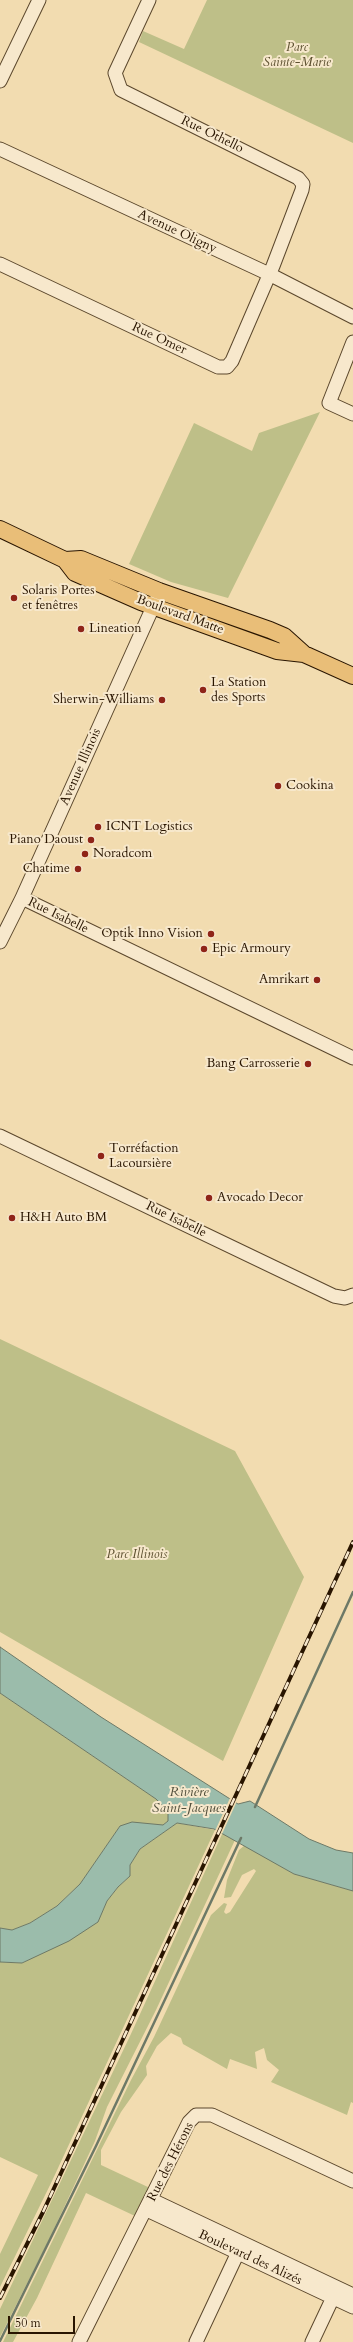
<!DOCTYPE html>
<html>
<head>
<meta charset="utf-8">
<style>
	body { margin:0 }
	#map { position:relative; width:353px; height:2342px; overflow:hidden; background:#f2dcb0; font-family:Cardo,serif }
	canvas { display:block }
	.scale { position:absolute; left:8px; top:2316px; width:67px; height:18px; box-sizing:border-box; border:2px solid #291500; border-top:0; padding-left:5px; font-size:12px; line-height:14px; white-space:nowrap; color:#291500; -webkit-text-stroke:3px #f7e8cc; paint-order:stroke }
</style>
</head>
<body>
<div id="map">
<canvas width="353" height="2342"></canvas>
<div class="scale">50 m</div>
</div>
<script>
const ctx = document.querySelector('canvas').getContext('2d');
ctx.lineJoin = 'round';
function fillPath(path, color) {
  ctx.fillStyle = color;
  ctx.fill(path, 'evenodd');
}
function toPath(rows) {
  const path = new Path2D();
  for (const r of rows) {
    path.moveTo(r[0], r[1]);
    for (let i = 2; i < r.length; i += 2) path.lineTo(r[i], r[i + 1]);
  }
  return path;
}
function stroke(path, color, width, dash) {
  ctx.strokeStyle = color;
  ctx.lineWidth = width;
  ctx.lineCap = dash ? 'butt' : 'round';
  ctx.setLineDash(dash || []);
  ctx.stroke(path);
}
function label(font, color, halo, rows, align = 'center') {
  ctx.font = font + ' Cardo,serif';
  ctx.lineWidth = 4;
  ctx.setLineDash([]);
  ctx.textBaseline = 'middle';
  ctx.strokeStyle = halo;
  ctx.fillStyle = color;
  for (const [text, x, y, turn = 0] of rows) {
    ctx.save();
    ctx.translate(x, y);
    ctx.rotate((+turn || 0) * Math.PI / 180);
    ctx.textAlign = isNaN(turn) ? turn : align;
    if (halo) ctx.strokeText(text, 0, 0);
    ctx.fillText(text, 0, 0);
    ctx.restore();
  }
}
const green = toPath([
	[207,0,353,0,353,143,139,42,143,31,184,49],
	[320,412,228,598,171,582,129,564,194,423,252,451,259,433],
	[0,1339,235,1451,304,1577,223,1761,0,1632],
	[0,1693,156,1799,168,1811,168,1821,163,1825,120,1826,80,1884,57,1906,30,1923,12,1930,0,1928],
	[177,1823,215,1830,52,2181,0,2287,0,2254,38,2175,0,2157,0,1962,22,1963,97,1922,107,1901,118,1887,130,1876,130,1865,140,1849],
	[223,1832,235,1840,156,2010,107,2107,95,2141,47,2244,0,2337,0,2309,130,2036],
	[245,1845,294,1874,353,1891,353,2103,351,2102,347,2115,271,2082,279,2070,267,2060,264,2048,255,2052,257,2069,230,2059,227,2069,183,2044,181,2038,171,2033,157,2046,146,2066,147,2075,121,2112,101,2150,101,2165,150,2188,135,2216,86,2193,37,2298,13,2342,3,2342,131,2080,154,2037,211,1915,224,1903,227,1904,224,1912,226,1914,230,1912,256,1871,254,1869,242,1875,231,1897,224,1898,227,1880,239,1850]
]);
const water = toPath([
	[0,1647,101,1717,238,1804,250,1801,309,1839,336,1850,353,1853,353,1891,294,1874,214,1829,177,1823,140,1849,130,1865,130,1876,118,1887,107,1901,98,1922,69,1941,22,1963,0,1962,0,1928,12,1930,30,1923,57,1906,80,1884,120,1826,132,1822,163,1825,168,1821,168,1811,156,1799,0,1693,0,1647]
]);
const pier = toPath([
	[230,1798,237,1801,222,1834,215,1831]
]);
const stream = toPath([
	[255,1807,353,1592],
	[0,2341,96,2146,241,1838]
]);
const minor = toPath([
	[0,81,39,0],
	[0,149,269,274,353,317],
	[0,264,218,367,227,367,232,361,273,266,302,190,303,184,298,178,121,90,115,73,149,0],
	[353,342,329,403,353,414],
	[22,898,353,1058],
	[0,942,22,898,157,598],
	[0,1136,334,1296,345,1298,353,1295],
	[152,2200,353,2295],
	[147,2210,353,2307],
	[79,2342,189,2122,196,2115,212,2115,353,2181],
	[196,2342,241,2246],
	[312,2342,336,2291]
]);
const major = toPath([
	[0,529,65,560,75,573,141,602,277,651,304,654],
	[65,560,81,559,159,591,270,630,284,636,304,654,353,676]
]);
const rail = toPath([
	[0,2298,43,2212,353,1542]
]);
const markers = [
	[14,598,4,"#8f2418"],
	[81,629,4,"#8f2418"],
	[203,690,4,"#8f2418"],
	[162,700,4,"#8f2418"],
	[278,786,4,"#8f2418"],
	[98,827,4,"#8f2418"],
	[91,840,4,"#8f2418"],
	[85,854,4,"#8f2418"],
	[78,869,4,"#8f2418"],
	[211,934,4,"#8f2418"],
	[204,949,4,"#8f2418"],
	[317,980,4,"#8f2418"],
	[308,1064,4,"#8f2418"],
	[101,1156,4,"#8f2418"],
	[209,1198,4,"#8f2418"],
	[12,1218,4,"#8f2418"]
];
const parkNames = [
	["Parc",297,48],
	["Sainte-Marie",297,63],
	["Parc Illinois",137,1555]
];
const streetNames = [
	["Rue Othello",212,135,26],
	["Avenue Oligny",177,232,25],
	["Rue Omer",159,339,25],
	["Boulevard Matte",180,615,20],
	["Avenue Illinois",81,767,-66],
	["Rue Isabelle",58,916,26],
	["Rue Isabelle",176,1220,26],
	["Rue des Hérons",171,2162,-63],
	["Boulevard des Alizés",250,2258,25]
];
const poiNames = [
	["Solaris Portes",22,591],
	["et fenêtres",22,606],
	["Lineation",89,629],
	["La Station",211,683],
	["des Sports",211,698],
	["Sherwin-Williams",154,700,"right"],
	["Cookina",286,786],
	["ICNT Logistics",106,827],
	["Piano Daoust",83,840,"right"],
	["Noradcom",93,854],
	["Chatime",70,869,"right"],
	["Optik Inno Vision",203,934,"right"],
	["Epic Armoury",212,949],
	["Amrikart",309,980,"right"],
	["Bang Carrosserie",300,1064,"right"],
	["Torréfaction",109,1149],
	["Lacoursière",109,1164],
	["Avocado Decor",217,1198],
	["H&H Auto BM",20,1218]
];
const waterNames = [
	["Rivière",189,1793],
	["Saint-Jacques",189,1809]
];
fillPath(green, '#bebf88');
fillPath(water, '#9bbcab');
stroke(water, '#6d7967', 1);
fillPath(pier, '#f2dcb0');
stroke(stream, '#6d7967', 2.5);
stroke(minor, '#5b472c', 15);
stroke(major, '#291500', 18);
stroke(minor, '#f7e8cc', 13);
stroke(major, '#e9be78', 16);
stroke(rail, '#291500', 4);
stroke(rail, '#f7e8cc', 2.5, [8]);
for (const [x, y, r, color] of markers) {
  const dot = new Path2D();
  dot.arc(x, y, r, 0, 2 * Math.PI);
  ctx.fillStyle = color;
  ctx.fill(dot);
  stroke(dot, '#f7e8cc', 1.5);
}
label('italic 13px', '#5d5030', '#f7e8cc', parkNames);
label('13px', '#291500', '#f7e8cc', streetNames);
label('13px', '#291500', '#f7e8cc', poiNames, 'left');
label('italic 14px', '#514f3c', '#f7e8cc', waterNames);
</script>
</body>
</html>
